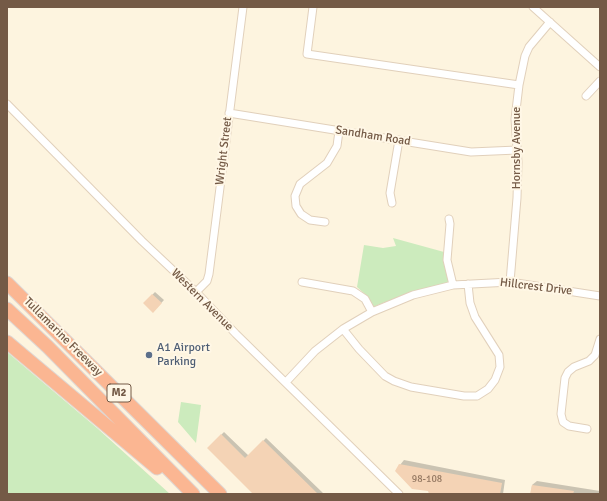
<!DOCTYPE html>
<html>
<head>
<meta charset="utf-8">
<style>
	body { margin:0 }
	#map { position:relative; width:607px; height:501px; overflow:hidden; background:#fdf4df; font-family:Signika,sans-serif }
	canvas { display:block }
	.frame { position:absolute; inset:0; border:8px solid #745a46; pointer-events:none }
</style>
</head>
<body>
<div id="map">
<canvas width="607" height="501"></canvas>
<div class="frame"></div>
</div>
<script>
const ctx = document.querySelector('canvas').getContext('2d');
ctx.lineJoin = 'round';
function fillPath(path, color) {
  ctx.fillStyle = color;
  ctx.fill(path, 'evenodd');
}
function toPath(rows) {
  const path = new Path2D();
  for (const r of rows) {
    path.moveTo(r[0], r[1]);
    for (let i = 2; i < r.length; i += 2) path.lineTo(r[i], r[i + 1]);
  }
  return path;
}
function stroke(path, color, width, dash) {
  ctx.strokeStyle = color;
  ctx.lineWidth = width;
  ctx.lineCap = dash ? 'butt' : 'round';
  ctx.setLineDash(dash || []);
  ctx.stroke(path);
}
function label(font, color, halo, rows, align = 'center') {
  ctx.font = font + ' Signika,sans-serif';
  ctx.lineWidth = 4;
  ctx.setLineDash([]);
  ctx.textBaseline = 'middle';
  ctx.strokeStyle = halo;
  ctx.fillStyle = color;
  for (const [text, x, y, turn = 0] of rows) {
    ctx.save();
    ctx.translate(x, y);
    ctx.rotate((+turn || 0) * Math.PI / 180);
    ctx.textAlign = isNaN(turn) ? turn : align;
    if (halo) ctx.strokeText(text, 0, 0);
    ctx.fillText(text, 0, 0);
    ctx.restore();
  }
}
const green = toPath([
	[393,238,444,252,449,283,413,291,373,307,367,296,357,287,364,245,383,248,396,246],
	[7,352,97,428,170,494,7,494],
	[181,402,201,405,196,443,178,422]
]);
const shadow = toPath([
	[155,292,164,300,153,312,144,303],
	[224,432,249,456,266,438,323,493,254,494,208,448],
	[404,460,505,480,503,494,430,494,429,491,400,465],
	[537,481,600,491,600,494,531,494,532,485]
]);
const building = toPath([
	[152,294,162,303,153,313,143,303],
	[221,434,245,458,263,440,318,494,253,494,207,448],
	[399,464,502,483,500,494,429,494,428,491,412,489,395,471],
	[532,485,574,491,573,494,530,494]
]);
const minor = toPath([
	[313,7,307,54,519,85],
	[533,7,600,67],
	[586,96,600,81],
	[7,104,142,241,196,292,236,334,399,494],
	[229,113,471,152,517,150],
	[392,203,390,193,399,140],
	[449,219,450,224,447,260,453,285],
	[325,222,310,220,301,214,296,206,295,196,300,184,327,163,337,146,339,131],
	[302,282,353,291,365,299,372,312],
	[510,282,517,198,518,162,515,119,519,85,525,56,529,47,550,22],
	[196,292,207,281,209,274,243,7],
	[343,329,359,349,385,376,394,381,411,387,464,396,477,396,488,389,495,380,500,367,499,355,475,317,470,303,468,284],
	[286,382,315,351,343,329,372,312,413,295,453,285,510,282,600,296],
	[587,429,569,426,563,422,561,414,565,378,568,372,574,367,589,361,595,355,600,339]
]);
const motorway = toPath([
	[7,283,220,494],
	[7,309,48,347,193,494],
	[7,342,157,468]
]);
const markers = [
	[149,355,4,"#5c6f8a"]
];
const numberNames = [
	["98-108",427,479]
];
const shields = [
	[119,393,24]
];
const shieldNames = [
	["M2",119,393]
];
const streetNames = [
	["Sandham Road",373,136,9],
	["Hornsby Avenue",517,148,-90],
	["Wright Street",224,151,-83],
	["Hillcrest Drive",536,287,7],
	["Western Avenue",202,300,45],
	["Tullamarine Freeway",63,337,45]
];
const serviceNames = [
	["A1 Airport",157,348],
	["Parking",157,362]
];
fillPath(green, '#ccebbd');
fillPath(shadow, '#0003');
fillPath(building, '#f4d3b5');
stroke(minor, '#e1d0bb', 9);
stroke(motorway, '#ded7d3', 15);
stroke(minor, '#fff', 7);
stroke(motorway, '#fbb692', 13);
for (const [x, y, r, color] of markers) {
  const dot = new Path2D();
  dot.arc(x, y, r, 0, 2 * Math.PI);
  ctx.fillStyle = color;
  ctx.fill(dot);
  stroke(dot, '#fff7e6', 1.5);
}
label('10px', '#947862', null, numberNames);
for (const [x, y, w] of shields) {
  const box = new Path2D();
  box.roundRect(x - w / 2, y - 9, w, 18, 3);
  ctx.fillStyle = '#fff7e6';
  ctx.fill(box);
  stroke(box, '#745a46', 1);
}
label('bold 11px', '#745a46', null, shieldNames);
label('12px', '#745a46', '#fff7e6', streetNames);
label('12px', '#4e5e75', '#fff7e6', serviceNames, 'left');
</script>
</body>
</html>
